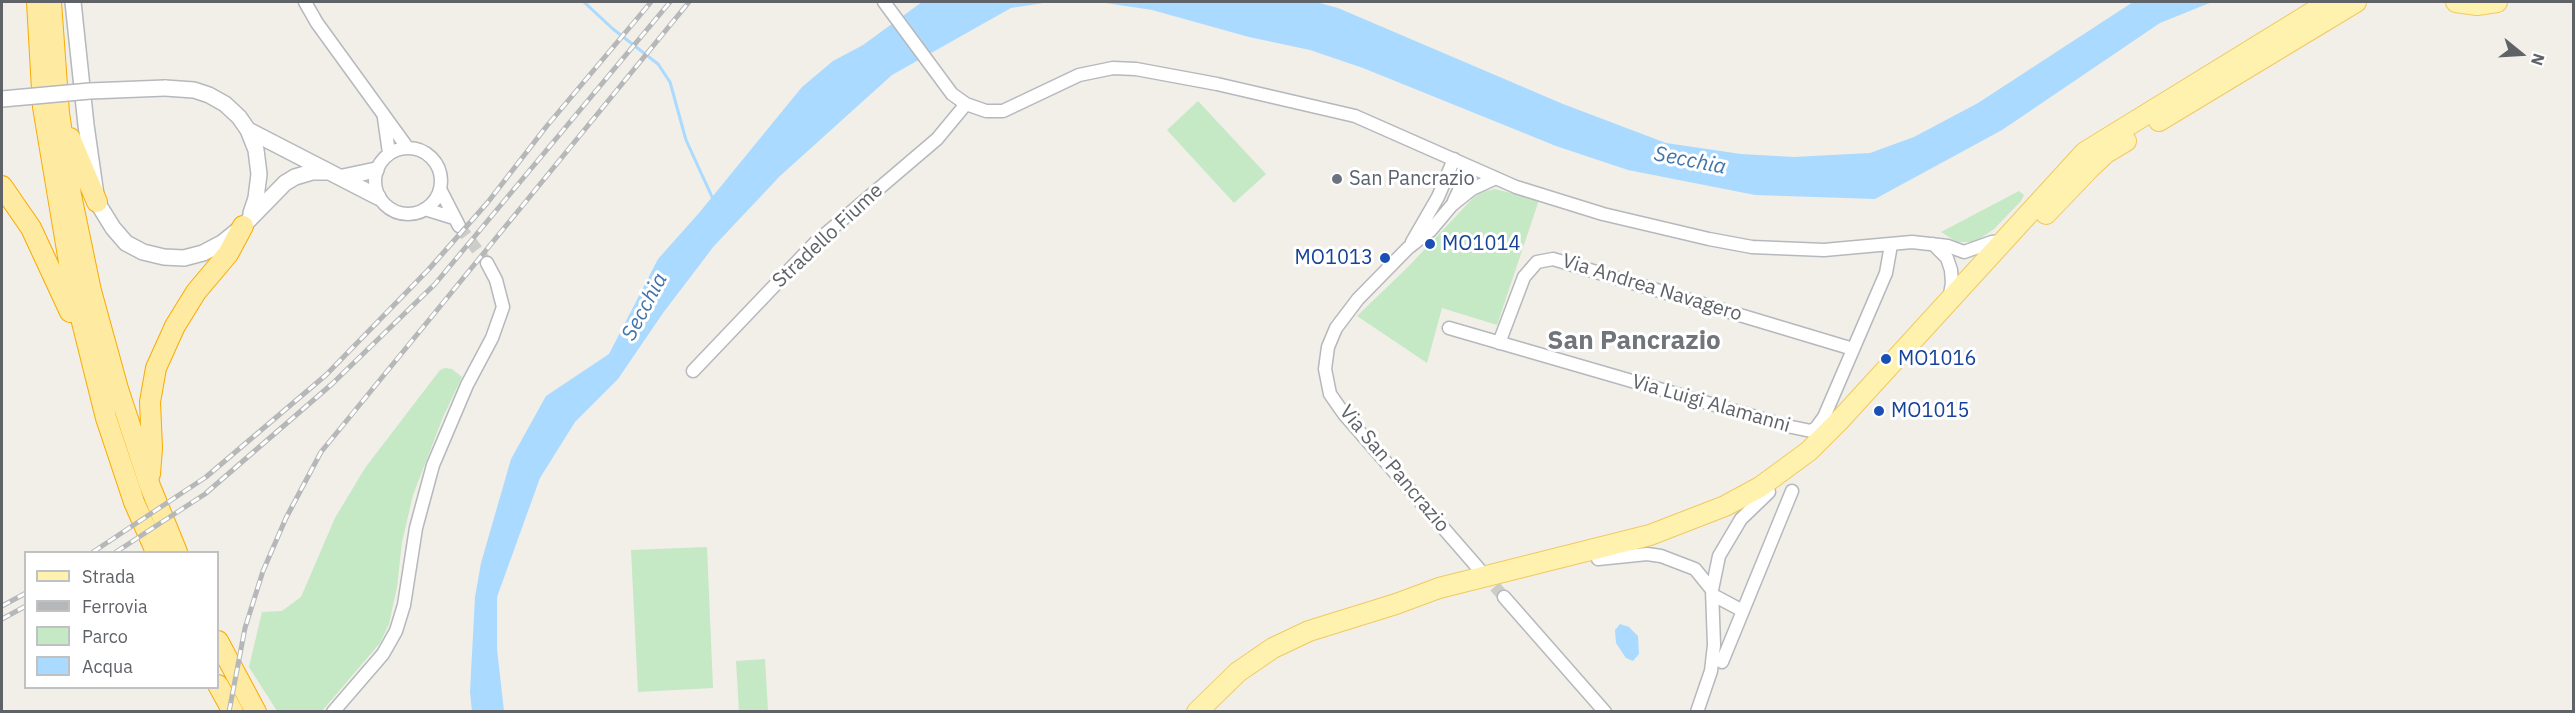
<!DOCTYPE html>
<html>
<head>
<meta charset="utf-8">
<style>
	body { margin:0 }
	#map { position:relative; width:2575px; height:713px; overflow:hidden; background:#f1efe8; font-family:"IBM Plex Sans",sans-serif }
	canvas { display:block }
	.frame { position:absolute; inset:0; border:3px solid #5f6368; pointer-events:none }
	.legend { position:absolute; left:24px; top:551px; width:195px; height:138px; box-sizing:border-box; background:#fff; border:2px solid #bfc1c3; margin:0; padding:8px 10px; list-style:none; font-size:18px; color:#5f6368 }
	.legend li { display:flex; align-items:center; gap:12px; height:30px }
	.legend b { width:30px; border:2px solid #bfc1c3 }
	.north { position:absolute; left:2491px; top:24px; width:60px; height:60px; -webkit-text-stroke:4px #fff; paint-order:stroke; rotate:108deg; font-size:16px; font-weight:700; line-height:24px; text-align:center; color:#5f6368 }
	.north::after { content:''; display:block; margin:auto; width:21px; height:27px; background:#5f6368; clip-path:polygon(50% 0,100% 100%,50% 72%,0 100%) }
</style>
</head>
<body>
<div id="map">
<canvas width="2575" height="713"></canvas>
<div class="frame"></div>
<ul class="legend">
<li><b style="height:8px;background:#fff2af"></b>Strada</li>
<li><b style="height:8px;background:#b6b7b8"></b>Ferrovia</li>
<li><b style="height:16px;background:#c5e8c5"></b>Parco</li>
<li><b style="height:16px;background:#aadaff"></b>Acqua</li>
</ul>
<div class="north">N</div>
</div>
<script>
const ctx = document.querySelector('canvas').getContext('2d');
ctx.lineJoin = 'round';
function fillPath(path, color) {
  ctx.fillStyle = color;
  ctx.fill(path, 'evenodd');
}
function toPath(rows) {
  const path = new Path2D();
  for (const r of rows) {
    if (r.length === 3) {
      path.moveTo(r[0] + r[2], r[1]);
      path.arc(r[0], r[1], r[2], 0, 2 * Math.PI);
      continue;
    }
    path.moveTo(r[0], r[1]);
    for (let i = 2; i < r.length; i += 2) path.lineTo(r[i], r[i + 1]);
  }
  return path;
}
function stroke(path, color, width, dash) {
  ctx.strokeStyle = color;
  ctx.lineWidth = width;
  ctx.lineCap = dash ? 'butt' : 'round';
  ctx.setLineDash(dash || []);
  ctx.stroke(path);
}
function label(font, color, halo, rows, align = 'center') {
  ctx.font = font + ' "IBM Plex Sans",sans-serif';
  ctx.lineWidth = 6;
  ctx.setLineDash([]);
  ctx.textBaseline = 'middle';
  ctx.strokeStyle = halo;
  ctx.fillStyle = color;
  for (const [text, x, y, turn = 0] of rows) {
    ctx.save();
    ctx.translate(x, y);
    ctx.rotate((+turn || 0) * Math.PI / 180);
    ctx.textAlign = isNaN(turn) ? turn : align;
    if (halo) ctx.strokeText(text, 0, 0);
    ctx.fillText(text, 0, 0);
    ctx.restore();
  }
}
const green = toPath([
	[1198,101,1266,174,1234,203,1167,130],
	[1495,189,1539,200,1497,325,1442,308,1427,363,1357,316,1408,267,1474,197,1483,192],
	[2019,191,2024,195,2021,201,1994,229,1975,242,1957,242,1941,232],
	[445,368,452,369,462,377,443,417,413,495,402,542,397,587,389,624,380,643,322,711,277,711,249,667,262,612,282,611,301,597,335,518,365,468,440,370],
	[707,547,713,688,638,692,631,550],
	[765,659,768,711,739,711,736,661]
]);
const water = toPath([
	[922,2,1316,2,1338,8,1563,104,1666,143,1741,154,1794,157,1870,153,1914,137,1978,103,2133,2,2212,2,2160,23,2002,130,1875,199,1755,195,1628,170,1556,146,1363,68,1310,50,1249,37,1152,10,1099,2,1050,2,1011,8,892,75,780,176,714,246,663,313,618,379,575,422,540,478,497,597,497,649,504,711,472,712,470,692,475,597,481,563,511,459,546,396,609,354,658,259,699,213,802,87,833,61,863,45],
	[1620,624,1629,627,1638,636,1639,654,1633,661,1626,658,1616,643,1615,630]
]);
const stream = toPath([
	[584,2,613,29,658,64,670,82,686,140,713,199]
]);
const minorTunnel = toPath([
	[459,226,487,263],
	[1483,573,1504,597]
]);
const minor = toPath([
	[305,2,317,23,407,147],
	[884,2,952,94,966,104,986,111,1003,111,1079,75,1113,68,1136,69,1217,84,1355,116,1516,187,1603,214,1709,239,1752,247,1824,250,1912,242,1948,246,1964,252,1992,242,2003,241],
	[384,118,389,153],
	[408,181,33],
	[440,189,459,226],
	[1454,201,1470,167],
	[425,209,454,218],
	[1412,242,1438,197,1454,159],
	[1933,244,1947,258,1951,270,1952,283,1949,300],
	[1449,328,1787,426,1811,431,1816,428,1824,417,1886,273,1891,245],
	[1499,343,1524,277,1537,262,1553,259,1853,349],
	[693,371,816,242,937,139,966,104],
	[1598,559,1647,554,1661,556,1695,569,1712,590],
	[1479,569,1344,414,1330,394,1325,369,1328,347,1336,328,1358,299,1408,248,1431,230,1452,205,1472,189,1496,178],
	[1713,595,1743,611],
	[1504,597,1605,712],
	[1722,662,1792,491],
	[333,712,383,654,396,631,404,605,416,528,433,465,467,385,492,338,503,307,496,280,487,263],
	[1697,712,1711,671,1714,645,1712,590,1719,556,1741,519,1769,492]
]);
const tertiary = toPath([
	[73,2,86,125,97,202,113,228,126,243,143,252,164,257,184,258,203,253,222,243,243,226,285,183,295,177,312,172,329,172],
	[165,88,194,90,209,95,225,104,239,117,248,130,256,150,259,174,256,198,251,213],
	[248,130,378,197],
	[343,177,376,170]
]);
const primary = toPath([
	[2456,2,2477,5,2497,2],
	[2159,121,2356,2],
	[2046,214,2090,168,2106,153,2126,141],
	[1197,712,1238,672,1273,648,1309,631,1396,604,1439,588,1650,535,1725,506,1760,487,1809,451,1839,421,2085,152,2329,2]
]);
const trunk = toPath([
	[37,2,43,107,73,286,106,418,134,502,156,552],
	[51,2,59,113,71,195,91,291,118,389,150,486,177,552],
	[70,138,97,202],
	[2,186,31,228,70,312],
	[150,474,152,448,150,402,156,368,175,326,196,292,228,254,243,226],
	[218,641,256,712],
	[218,685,233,712]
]);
const rail = toPath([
	[93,552,206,477,326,375,429,269,488,202,546,127,651,2],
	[116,552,205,494,332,384,435,284,670,2],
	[2,606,26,593],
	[2,619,26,606],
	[229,712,245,628,263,571,286,518,321,452,689,2]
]);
const tertiaryBridge = toPath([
	[2,99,90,91,165,88]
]);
const markers = [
	[1337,179,6,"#6b7280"],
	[1430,244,6,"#1a4fb4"],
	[1385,258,6,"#1a4fb4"],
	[1886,359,6,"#1a4fb4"],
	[1879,411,6,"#1a4fb4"]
];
const worshipNames = [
	["San Pancrazio",1349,179]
];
const streetNames = [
	["Stradello Fiume",828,236,-43],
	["Via Andrea Navagero",1652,288,17],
	["Via Luigi Alamanni",1711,404,16],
	["Via San Pancrazio",1394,469,50]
];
const transitNames = [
	["MO1014",1442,244],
	["MO1013",1373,258,"right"],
	["MO1016",1898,359],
	["MO1015",1891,411]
];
const waterNames = [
	["Secchia",1690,161,11],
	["Secchia",645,307,-62]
];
const districtNames = [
	["San Pancrazio",1634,341]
];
fillPath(green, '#c5e8c5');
fillPath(water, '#aadaff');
stroke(stream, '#aadaff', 3);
stroke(minorTunnel, '#ccccc8', 12, [12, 6]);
stroke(minor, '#b5b8bc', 15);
stroke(tertiary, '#b5b8bc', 18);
stroke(primary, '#f2c960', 22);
stroke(trunk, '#f9ab00', 22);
stroke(minor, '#fff', 12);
stroke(tertiary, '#fff', 15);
stroke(primary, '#fff2af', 20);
stroke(trunk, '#feeaa1', 20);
stroke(rail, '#b6b7b8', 5);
stroke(rail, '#fff', 3, [9]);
stroke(tertiaryBridge, '#b5b8bc', 18, []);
stroke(tertiaryBridge, '#fff', 15);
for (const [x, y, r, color] of markers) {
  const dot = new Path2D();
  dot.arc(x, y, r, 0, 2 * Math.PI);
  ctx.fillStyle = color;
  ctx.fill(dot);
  stroke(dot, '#fff', 2);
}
label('20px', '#5b616d', '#fff', worshipNames, 'left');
label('20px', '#5f6368', '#fff', streetNames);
label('20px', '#164399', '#fff', transitNames, 'left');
label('italic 21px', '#4174aa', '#fff', waterNames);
label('bold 26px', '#70757a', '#fff', districtNames);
</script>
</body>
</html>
